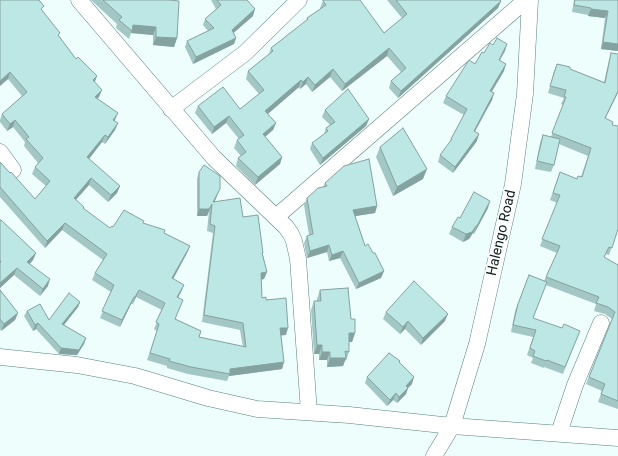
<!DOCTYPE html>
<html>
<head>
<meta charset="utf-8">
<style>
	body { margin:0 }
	canvas { display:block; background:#edfefd }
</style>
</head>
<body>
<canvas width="618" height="456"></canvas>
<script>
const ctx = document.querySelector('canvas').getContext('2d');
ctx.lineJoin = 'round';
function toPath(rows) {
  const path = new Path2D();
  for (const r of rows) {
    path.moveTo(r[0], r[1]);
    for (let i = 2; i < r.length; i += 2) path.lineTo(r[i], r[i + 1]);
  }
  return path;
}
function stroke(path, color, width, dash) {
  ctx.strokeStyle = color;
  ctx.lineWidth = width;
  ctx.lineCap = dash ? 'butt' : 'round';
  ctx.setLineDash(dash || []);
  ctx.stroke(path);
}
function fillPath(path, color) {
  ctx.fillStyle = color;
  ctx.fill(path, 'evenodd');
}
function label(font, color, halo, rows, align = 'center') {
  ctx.font = font + ' Roboto,sans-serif';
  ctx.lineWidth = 3.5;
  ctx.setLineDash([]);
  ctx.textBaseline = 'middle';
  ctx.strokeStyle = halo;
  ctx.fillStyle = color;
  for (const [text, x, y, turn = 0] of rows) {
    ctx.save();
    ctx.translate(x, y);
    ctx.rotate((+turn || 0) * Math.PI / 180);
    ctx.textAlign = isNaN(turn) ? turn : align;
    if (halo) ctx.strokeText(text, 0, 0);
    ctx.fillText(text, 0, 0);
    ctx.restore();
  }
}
const minor = toPath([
	[79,0,214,158,286,227,291,234,294,241,298,259,309,412],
	[171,109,245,53,299,0],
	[0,152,13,170],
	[276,217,526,0],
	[0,357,77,365,135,376,208,398,257,409,349,415,452,426,618,438],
	[559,433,575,385,601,323],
	[434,456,452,426,477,344,513,184,525,94,530,0]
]);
const wall = toPath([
	[91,0,169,0,177,38,174,47,153,45,153,35,131,33,129,39,116,28,117,24],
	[211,0,247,0,253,16,233,33,236,38,234,44,193,64,185,47,187,41,208,31,203,25,205,19,216,9],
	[387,0,500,0,501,1,498,8,398,98,389,88,391,81,401,72,387,56,342,91,330,77,312,92,306,84,300,89,299,87,268,114,276,123,273,130,265,137,282,157,280,164,255,185,236,166,238,158,241,156,234,148,237,140,239,139,226,123,212,134,195,113,198,106,240,109,259,94,246,79,248,71,269,54,271,48,306,21,307,18,320,9,320,8,323,1,361,3,384,33,402,18],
	[574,0,618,0,618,51,601,49,605,18,588,16,588,15,572,12],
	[43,11,59,36,76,59,97,76,95,82,99,97,97,99,115,121,118,123,115,130,105,144,102,142,89,159,120,186,117,193,108,202,89,185,76,200,83,209,110,228,113,227,143,223,164,233,190,246,187,253,173,279,184,285,181,292,178,298,183,300,175,319,201,331,199,337,243,347,240,330,202,322,213,233,207,231,209,211,207,216,197,216,197,179,199,172,217,196,215,201,243,217,263,253,263,255,267,272,264,279,261,280,262,298,266,300,286,335,281,335,284,362,282,369,229,376,227,381,188,374,167,368,167,366,147,360,157,331,154,329,162,310,136,297,133,304,131,304,120,327,100,318,111,292,92,280,95,273,103,260,62,230,45,248,0,197,0,162,10,173,35,199,46,186,32,174,35,167,38,163,24,146,25,142,13,127,7,131,0,122,0,120,2,114,22,96,8,79,0,86],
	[505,51,500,60,504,71,491,92,494,93,492,100,475,132,477,141,453,173,438,162,440,155,449,143,451,139,464,115,443,103,446,96,475,64],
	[611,53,606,119,612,125,618,229,609,255,606,254,604,257,618,265,618,409,598,402,602,391,586,384,612,319,605,314,594,311,596,304,546,285,533,318,577,338,563,374,544,367,544,368,531,363,533,358,527,355,533,337,511,332,515,311,529,275,544,281,557,253,540,246,557,203,550,200,560,172,577,179,581,177,588,156,559,144,554,165,551,172,535,169,540,143,543,135,551,137,563,105,561,104,564,98,548,93,554,71,557,64,570,69,604,82,609,60],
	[325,110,369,119,366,126,320,165,310,149,312,143,324,134,326,128,330,125,322,117],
	[380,147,423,179,393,196,376,157],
	[325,183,377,206,375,213,355,216,365,246,373,253,384,271,381,278,356,289,340,258,329,261,327,252,307,258,304,243,307,236,309,235,304,205,307,198,323,187],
	[488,208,474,234,473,233,469,239,463,242,449,234,452,227,460,218],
	[0,220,36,253,33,260,30,264,48,286,40,296,14,275,0,288],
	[0,290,18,313,15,320,1,331,0,329],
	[320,290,351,319,355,333,352,342,349,342,349,352,346,361,345,360,343,366,327,367,327,360,319,360,319,354,314,354,311,310,314,301,317,301,317,299],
	[80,302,78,307,64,325,86,338,84,344,77,355,59,354,36,329,33,331,24,316,27,311,49,320],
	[386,312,445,321,421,345,405,329,400,334,383,319],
	[399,363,412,384,408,388,406,394,397,403,393,400,387,406,365,383,367,377]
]);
const shadedWall = toPath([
	[501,1,498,8,398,98,401,91],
	[255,9,253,16,229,37,232,30],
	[591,9,608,11,605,18,588,16],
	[133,25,156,27,153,35,131,33],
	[156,37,177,38,174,47,153,45],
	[236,38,234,44,193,64,196,57],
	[603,42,618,44,618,51,601,49],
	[507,44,505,51,496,66],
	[389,48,387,56,342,91,345,84],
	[506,64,504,71,488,98,490,91],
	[333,69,330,77,312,92,315,85],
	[10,72,8,79,0,86,0,81],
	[97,76,94,83,93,80],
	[308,77,306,84,300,89,303,82],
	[301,80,299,87,263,118,265,111],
	[102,90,99,97,92,104,95,97],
	[618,91,618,93,602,125,605,118],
	[494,93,492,100,471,138,474,131],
	[118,113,115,120,111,127,113,120],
	[229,116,226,123,212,134,214,127],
	[369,119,366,126,320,165,323,158],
	[15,120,13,127,7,131,10,124],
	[118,123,115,130,105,144,108,137],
	[276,123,273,130,260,141,263,134],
	[479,134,477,141,453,173,455,167],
	[105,135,102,142,85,164,87,157],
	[282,157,280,164,255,185,258,177],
	[427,169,423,179,393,196,397,187],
	[91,178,89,185,71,205,74,198],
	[120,186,117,193,108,202,111,195],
	[220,189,217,196,212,207,213,202],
	[490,201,488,208,474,234,477,226],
	[212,204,207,216,197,216,199,209],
	[377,206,375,213,350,217,353,210],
	[65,223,62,230,45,248,47,241],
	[476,226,473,233,469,239,463,242,466,234],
	[329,245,327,252,307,258,310,251],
	[190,246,187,253,170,285,172,278],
	[343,251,340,258,329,261,332,255],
	[36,253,33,260,25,269,27,262],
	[17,268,14,275,0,288,0,283],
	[384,271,381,278,356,289,359,283],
	[267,272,264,279,259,280,261,273],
	[50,279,48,286,40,296,43,289],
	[184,285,181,292,174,304,177,297],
	[139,290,133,304,135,297],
	[134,297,131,304,120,327,122,320],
	[80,302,78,307,60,330,62,324],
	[18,313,15,320,1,331,4,324],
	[448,314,445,321,421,345,423,338],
	[408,321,405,329,400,334,403,327],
	[38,323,36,329,33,331,35,325],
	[280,328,288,328,286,335,277,336],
	[349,333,355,333,352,342,346,342],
	[86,338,84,344,77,355,59,354,61,348],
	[317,345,322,345,319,354,314,354],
	[322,352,330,352,327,360,319,360],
	[330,358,346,358,343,366,327,367],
	[284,362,282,369,229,376,230,369],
	[414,377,412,384,404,392,406,386],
	[408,388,406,394,397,403,399,397],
	[396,393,393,400,387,406,390,400]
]);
const building = toPath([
	[0,0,39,0,44,6,41,9,60,33,58,35,76,59,78,57,97,76,93,80,102,90,95,97,118,113,113,120,118,123,108,137,105,135,87,157,120,186,111,195,91,178,74,198,84,207,83,208,110,228,112,226,113,227,124,210,144,221,143,223,165,230,164,233,190,246,172,278,184,285,177,297,183,300,175,319,201,331,199,337,246,347,243,323,204,315,215,226,210,224,212,204,209,209,199,209,199,172,204,165,220,176,220,189,213,202,240,198,243,217,258,215,263,253,262,253,267,272,261,273,262,298,266,297,266,300,286,298,288,328,280,328,284,362,230,369,230,374,191,367,169,361,170,359,150,353,159,324,156,322,165,303,139,290,135,297,134,297,122,320,102,311,114,285,95,273,107,254,65,223,47,241,0,187,0,162,10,173,11,172,35,199,50,181,35,167,43,158,26,139,29,137,15,120,10,124,2,114,27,92,10,72,0,81,0,0],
	[103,0,169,0,179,1,177,38,156,37,156,27,133,25,132,31,119,20,122,17,103,0],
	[217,0,247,0,255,9,232,30,236,38,196,57,187,41,214,28,205,19,221,5,217,0],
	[323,0,360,0,384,33,407,14,396,0,500,0,501,1,401,91,391,81,406,68,389,48,345,84,333,69,315,85,308,77,303,82,301,80,265,111,276,123,263,134,282,157,258,177,238,158,246,152,237,140,244,135,229,116,214,127,198,106,223,87,240,109,264,90,248,71,273,51,271,48,308,19,307,18,326,5,323,1,323,0],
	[575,0,618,0,618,44,603,42,608,11,591,9,591,8,574,5,575,0],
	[497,38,507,44,499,60,506,64,490,91,494,93,474,131,479,134,455,167,440,155,452,139,451,139,467,109,446,96,469,60,475,64,482,52,484,53,490,43,493,45,497,38],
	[611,53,618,54,618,91,605,118,613,122,612,125,618,126,618,229,612,248,609,247,604,257,618,265,618,401,601,394,605,384,589,377,615,312,608,307,596,303,599,297,546,277,560,246,542,239,560,195,553,193,560,172,577,179,578,176,582,177,591,148,552,133,566,97,564,97,566,90,550,86,557,64,570,67,570,69,605,83,611,53],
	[348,89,369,119,323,158,312,143,328,131,326,128,335,122,325,110,348,89],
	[403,128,427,169,397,187,380,147,403,128],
	[543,135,560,139,554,165,537,161,543,135],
	[369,159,377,206,353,210,365,246,368,244,373,253,375,253,384,271,359,283,343,251,332,255,329,245,310,251,307,236,313,234,307,198,318,188,327,186,325,183,344,166,369,159],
	[474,192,490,201,477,226,476,226,472,232,466,234,452,227,458,217,460,218,474,192],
	[0,220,1,220,36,253,27,262,50,279,43,289,17,268,0,283,0,263,1,262,0,260,0,220],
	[529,275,547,282,533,318,562,328,564,324,580,331,565,367,547,360,546,361,533,356,535,351,530,348,536,330,513,325,518,304,529,275],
	[414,281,448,314,423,338,408,321,403,327,386,312,414,281],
	[348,288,351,319,355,319,355,333,349,333,349,352,345,351,346,358,330,358,330,352,322,352,322,345,317,345,314,301,321,301,320,290,348,288],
	[0,290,18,313,4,324,0,319,0,290],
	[69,293,80,302,62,324,86,338,79,350,61,348,38,323,35,325,27,311,40,304,49,320,69,293],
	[389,353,400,361,399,362,414,377,406,386,408,388,399,397,396,393,390,400,367,377,389,353]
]);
const streetNames = [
	["Halengo Road",502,233,-77]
];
stroke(minor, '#59817e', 17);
stroke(minor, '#fff', 16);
fillPath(wall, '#a3c7c4');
fillPath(shadedWall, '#84a2a0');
fillPath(building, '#bde7e4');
stroke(building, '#84a2a0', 1);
label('14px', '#0d1e1c', '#fff', streetNames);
</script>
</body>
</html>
